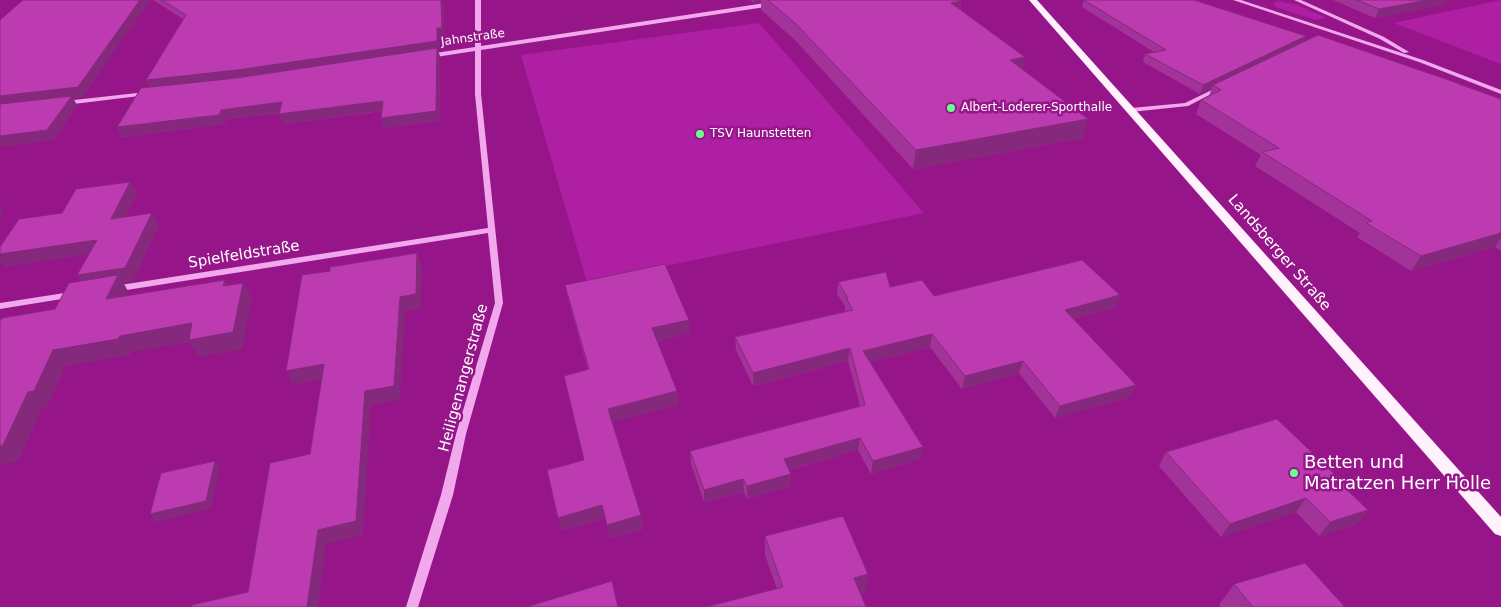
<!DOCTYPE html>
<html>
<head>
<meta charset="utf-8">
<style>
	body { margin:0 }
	canvas { display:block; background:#96168a }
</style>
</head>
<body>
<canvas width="1501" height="607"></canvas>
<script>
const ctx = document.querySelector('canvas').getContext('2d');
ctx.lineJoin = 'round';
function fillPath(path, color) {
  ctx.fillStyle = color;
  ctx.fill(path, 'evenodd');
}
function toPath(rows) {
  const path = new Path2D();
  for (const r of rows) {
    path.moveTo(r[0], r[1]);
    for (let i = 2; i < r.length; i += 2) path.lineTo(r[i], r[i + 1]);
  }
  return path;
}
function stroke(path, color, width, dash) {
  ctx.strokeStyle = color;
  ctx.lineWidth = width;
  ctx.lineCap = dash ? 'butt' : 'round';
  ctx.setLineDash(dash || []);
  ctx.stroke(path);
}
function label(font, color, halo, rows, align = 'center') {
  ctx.font = font + ' "DejaVu Sans",sans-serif';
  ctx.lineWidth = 5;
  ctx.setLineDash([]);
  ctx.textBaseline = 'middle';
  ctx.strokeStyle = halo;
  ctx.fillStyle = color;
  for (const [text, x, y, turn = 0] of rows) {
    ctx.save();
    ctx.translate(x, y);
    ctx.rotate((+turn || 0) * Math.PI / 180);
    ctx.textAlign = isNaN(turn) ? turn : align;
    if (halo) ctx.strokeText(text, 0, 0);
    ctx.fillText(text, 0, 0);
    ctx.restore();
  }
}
const green = toPath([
	[1501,0,1501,64,1394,23],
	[1277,1,1298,5,1326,18,1316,20,1276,7,1273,4],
	[759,23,924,213,587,282,521,55]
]);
const minor = toPath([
	[475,0,481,0,481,46,772,2,775,4,772,6,481,50,481,94,503,303,466,434,453,495,418,607,406,607,441,495,456,434,495,303,488,233,114,292,110,289,114,286,488,228,475,94,475,51,429,58,426,56,429,54,475,47,475,0],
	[1233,0,1241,0,1423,60,1501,90,1501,94,1419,62,1233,0],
	[1294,0,1301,0,1384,37,1409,52,1404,53,1380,39,1294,0],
	[1218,87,1223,88,1188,106,1131,112,1128,110,1131,108,1185,103,1218,87],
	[146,92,148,93,148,95,65,105,62,103,65,101,146,92],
	[71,292,74,293,75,295,74,297,0,309,0,303,71,292]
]);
const major = toPath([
	[1029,0,1037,0,1501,517,1501,536,1495,534,1029,0]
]);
const wall = toPath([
	[153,0,443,0,444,36,439,37,440,49,438,50,440,57,439,121,384,128,382,111,283,124,280,113,226,119,224,124,122,137,117,127,149,87,183,19],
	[751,0,959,0,961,1,960,9,1022,70,1083,138,913,169,796,41,761,10,761,2,754,3],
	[1084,0,1306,36,1303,42,1460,84,1460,85,1501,99,1501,251,1495,247,1411,271,1357,237,1360,233,1255,166,1261,155,1196,114,1201,100,1209,96,1212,88,1200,94,1143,62,1145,54,1154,52,1082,7],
	[1333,0,1447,0,1445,4,1375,18],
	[838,282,890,287,934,296,1116,308,1073,319,1130,397,1055,418,1019,373,962,389,930,347,870,362,920,459,871,474,858,450,789,470,791,474,790,486,747,499,744,492,704,502,691,464,690,451,860,406,848,361,753,386,736,350,735,337,845,312,845,306,837,294],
	[565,285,689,320,690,333,657,341,677,391,678,405,612,422,641,515,643,529,610,538,605,518,561,531,583,460,588,370,568,298],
	[1166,452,1345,488,1368,510,1357,524,1319,536,1296,512,1221,537,1159,466],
	[765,536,868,574,865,593,777,589,765,555],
	[1234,584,1345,607,1220,607,1219,605]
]);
const shadedWall = toPath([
	[140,0,150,0,83,97,73,98,77,105,54,140,0,147,0,96],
	[441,0,443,0,444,36,439,37,440,49,438,50,440,57,439,121,384,128,381,118,437,50,150,89,146,80,437,28],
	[754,0,761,0,761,2,754,3],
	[1428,0,1447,0,1445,4,1375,18,1379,9],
	[961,1,958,17,951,3],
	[1306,36,1302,44,1213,85,1212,88,1200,94,1203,85],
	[1025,57,1021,75,1010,60],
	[383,101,386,110,283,124,279,114],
	[282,102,286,112,226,119,224,124,122,137,117,127,221,110],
	[1088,119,1083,138,913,169,916,150],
	[130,182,137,194,118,231,111,219],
	[0,207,4,213,0,218],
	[152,213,159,226,133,281,123,282,128,291,117,315,86,288,77,275],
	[1501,233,1501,238,1495,247,1411,271,1421,256],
	[97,240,105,252,4,267,0,261,0,254],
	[417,253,422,267,421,308,405,311,400,400,371,405,363,535,326,544,318,607,307,607,318,530,365,391,400,297],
	[225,280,234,296,223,286],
	[243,283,252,298,242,349,199,357,189,342,131,352,130,355,66,366,47,407,42,408,18,461,0,465,0,446,28,392,53,350,120,336],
	[1120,295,1116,308,1061,322,1065,310],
	[689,320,690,333,654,342,652,328],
	[932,334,930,347,862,364,863,351],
	[850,348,848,361,753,386,753,373],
	[1023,361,1019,373,962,389,965,376],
	[324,364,330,378,293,385,286,371],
	[1136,385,1130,397,1055,418,1060,406],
	[677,391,678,405,611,423,608,409],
	[860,438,858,450,784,471,784,459],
	[923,447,920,459,871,474,873,461],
	[215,461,220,469,211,509,156,522,150,514],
	[791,474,790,486,747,499,747,486],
	[743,479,744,492,704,502,704,490],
	[1306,498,1296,512,1221,537,1230,524],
	[602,505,605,518,561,531,558,518],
	[1368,510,1357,524,1319,536,1330,522],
	[641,515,643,529,610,538,607,525],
	[868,574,865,593,851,597,854,578]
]);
const building = toPath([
	[23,0,140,0,78,87,0,96,0,20,23,0],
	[162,0,441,0,442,28,437,28,437,41,237,70,146,80,186,15,162,0],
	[768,0,959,0,961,1,951,3,1025,57,1010,60,1088,119,916,150,796,24,768,0],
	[1084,0,1194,0,1306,36,1203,85,1145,54,1166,50,1084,0],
	[1357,0,1428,0,1379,9,1357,0],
	[1318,35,1460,84,1459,84,1501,99,1501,233,1421,256,1366,223,1372,221,1262,152,1279,148,1201,100,1221,90,1213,85,1318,35],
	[437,48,436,111,381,118,383,101,279,114,282,102,221,110,219,115,117,127,141,88,237,78,437,48],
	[72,96,47,130,0,136,0,104,72,96],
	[130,182,111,219,152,213,125,268,77,275,97,240,0,254,0,247,19,219,62,213,76,189,130,182],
	[417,253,416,294,400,297,394,386,365,391,356,521,318,530,307,607,191,607,192,605,248,592,270,463,310,454,324,364,286,371,302,275,330,271,330,267,417,253],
	[1082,260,1120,295,1065,310,1136,385,1060,406,1023,361,965,376,932,334,863,351,923,447,873,461,860,438,784,459,791,474,747,486,743,479,704,490,690,451,865,405,850,348,753,373,735,337,853,310,846,298,848,298,838,282,886,272,890,287,922,280,934,296,1082,260],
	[665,264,689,320,652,328,677,391,608,409,641,515,607,525,602,505,558,518,547,470,584,460,564,376,589,369,565,285,665,264],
	[118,275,106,299,225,280,223,286,243,283,233,332,189,340,192,323,120,336,118,339,53,350,34,391,28,392,3,445,0,446,0,321,2,318,55,309,69,283,118,275],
	[1277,419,1347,486,1344,487,1368,510,1330,522,1306,498,1230,524,1166,452,1277,419],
	[215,461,206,501,150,514,161,473,215,461],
	[843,516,868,574,854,578,866,607,706,607,783,587,765,536,843,516],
	[1305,563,1345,607,1253,607,1234,584,1305,563],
	[612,581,618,607,526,607,612,581]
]);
const markers = [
	[951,108,5,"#68ff8c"],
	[700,134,5,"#68ff8c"],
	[1294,473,5,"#68ff8c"]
];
const farStreetnames = [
	["Jahnstraße",473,38,-8]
];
const farPoinames = [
	["Albert-Loderer-Sporthalle",961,108],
	["TSV Haunstetten",710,134]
];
const streetNames = [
	["Landsberger Straße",1279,253,49],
	["Spielfeldstraße",244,255,-9],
	["Heiligenangerstraße",464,378,-75]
];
const nearPoinames = [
	["Betten und",1304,463],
	["Matratzen Herr Holle",1304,484]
];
fillPath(green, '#af1fa4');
fillPath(minor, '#f1a8ec');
fillPath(major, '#fff2fd');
fillPath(wall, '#a23398');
fillPath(shadedWall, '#84297c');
fillPath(building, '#bc3bb1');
stroke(building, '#84297c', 1);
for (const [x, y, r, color] of markers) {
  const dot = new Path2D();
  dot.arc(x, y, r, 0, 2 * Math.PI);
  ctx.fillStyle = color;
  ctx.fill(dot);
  stroke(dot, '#96168a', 2);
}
label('12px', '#fff', '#96168a', farStreetnames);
label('12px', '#fff', '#96168a', farPoinames, 'left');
label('15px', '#fff', '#96168a', streetNames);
label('18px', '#fff', '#96168a', nearPoinames, 'left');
</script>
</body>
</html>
